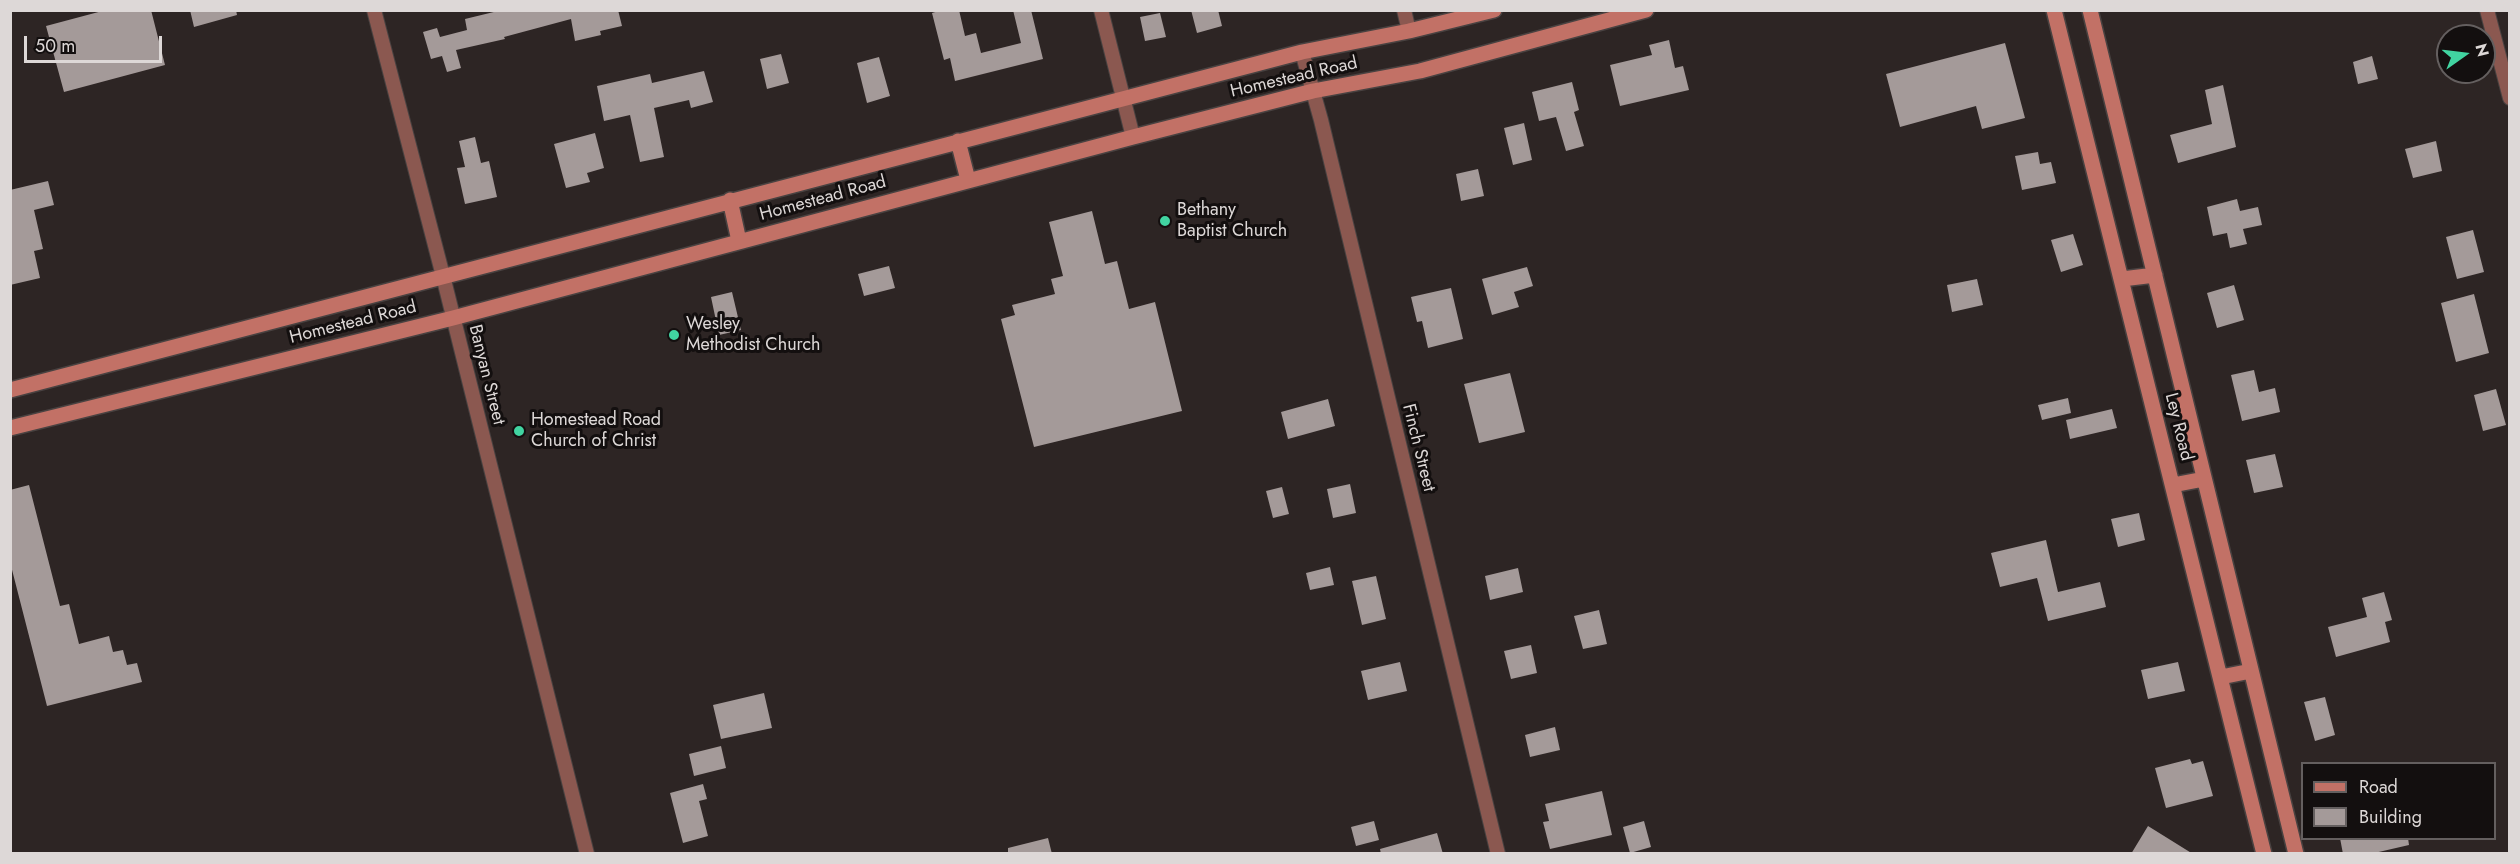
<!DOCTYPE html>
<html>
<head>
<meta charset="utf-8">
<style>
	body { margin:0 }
	#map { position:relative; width:2520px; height:864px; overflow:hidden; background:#2d2524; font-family:Jost,sans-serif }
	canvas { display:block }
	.frame { position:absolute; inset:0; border:12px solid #ddd8d7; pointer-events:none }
	.legend { position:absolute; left:2301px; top:762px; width:195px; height:78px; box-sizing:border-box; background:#130f0f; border:2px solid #645f5f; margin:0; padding:8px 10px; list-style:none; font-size:18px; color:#ddd8d7 }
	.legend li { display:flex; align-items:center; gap:12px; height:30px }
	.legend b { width:30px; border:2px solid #645f5f }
	.north { position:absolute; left:2436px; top:24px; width:60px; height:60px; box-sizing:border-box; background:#130f0f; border:2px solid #645f5f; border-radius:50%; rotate:76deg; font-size:16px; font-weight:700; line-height:24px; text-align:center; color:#ddd8d7 }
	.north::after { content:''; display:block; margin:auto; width:21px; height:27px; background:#41d4a1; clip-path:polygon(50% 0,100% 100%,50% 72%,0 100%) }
	.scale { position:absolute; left:24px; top:36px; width:138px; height:27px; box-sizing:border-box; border:3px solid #ddd8d7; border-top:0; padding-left:8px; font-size:18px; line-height:21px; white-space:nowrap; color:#ddd8d7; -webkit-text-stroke:4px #130f0f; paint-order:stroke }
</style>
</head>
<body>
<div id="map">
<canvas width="2520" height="864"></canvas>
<div class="frame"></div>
<ul class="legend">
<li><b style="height:8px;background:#c27166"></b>Road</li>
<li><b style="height:16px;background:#a49a99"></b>Building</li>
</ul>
<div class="north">N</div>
<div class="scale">50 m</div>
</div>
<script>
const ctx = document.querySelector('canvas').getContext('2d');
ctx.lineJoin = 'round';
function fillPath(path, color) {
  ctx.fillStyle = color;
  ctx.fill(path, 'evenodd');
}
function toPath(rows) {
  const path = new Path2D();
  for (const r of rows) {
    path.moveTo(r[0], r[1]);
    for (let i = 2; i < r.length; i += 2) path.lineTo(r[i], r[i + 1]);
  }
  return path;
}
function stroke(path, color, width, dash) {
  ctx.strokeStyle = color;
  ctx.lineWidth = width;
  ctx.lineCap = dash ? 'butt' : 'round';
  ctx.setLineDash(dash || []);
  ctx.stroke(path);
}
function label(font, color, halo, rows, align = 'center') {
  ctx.font = font + ' Jost,sans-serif';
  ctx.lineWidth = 6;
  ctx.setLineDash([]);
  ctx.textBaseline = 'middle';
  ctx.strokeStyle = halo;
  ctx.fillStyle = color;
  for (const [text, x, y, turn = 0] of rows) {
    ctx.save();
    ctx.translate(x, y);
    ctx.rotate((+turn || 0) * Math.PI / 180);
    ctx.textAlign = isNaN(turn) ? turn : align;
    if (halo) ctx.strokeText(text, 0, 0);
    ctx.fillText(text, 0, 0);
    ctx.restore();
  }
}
const building = toPath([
	[106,10,151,10,165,65,64,92,46,26],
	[190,10,236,10,237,15,194,27],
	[502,10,618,10,622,26,600,31,601,35,575,41,571,19,504,37,505,39,456,50,461,68,447,72,442,56,431,59,423,32,437,28,440,37,467,30,465,19],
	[942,10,959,10,965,36,976,33,981,53,1021,43,1013,10,1031,10,1043,59,955,81,950,58,944,60,932,13],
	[1191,10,1218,10,1222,26,1197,33],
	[1160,13,1166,37,1145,41,1140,17],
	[1669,40,1675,68,1683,66,1689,90,1620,106,1610,65,1652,55,1649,45],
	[2005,43,2025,118,1982,129,1976,106,1900,127,1886,74],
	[781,54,789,83,767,89,760,59],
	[2372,56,2378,79,2358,84,2353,62],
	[879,57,890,96,867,103,857,63],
	[704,71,713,102,691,108,689,100,654,108,664,157,640,162,630,115,604,121,597,86,650,74,652,83],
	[1572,82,1579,110,1574,112,1584,146,1566,151,1556,117,1539,121,1532,92],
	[2223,85,2236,147,2178,163,2170,135,2212,124,2205,90],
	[1524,123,1532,160,1513,165,1504,128],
	[595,133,604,168,587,173,590,182,566,188,554,144],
	[475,137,481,163,489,161,497,197,465,204,457,168,465,167,459,141],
	[2436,141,2442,171,2413,178,2405,149],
	[2038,152,2040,164,2051,162,2056,183,2022,190,2015,156],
	[1478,169,1484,196,1461,201,1456,174],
	[48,181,54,205,34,210,43,249,34,251,40,278,10,285,10,190],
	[2237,199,2240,211,2258,207,2262,225,2243,229,2247,244,2230,248,2227,233,2213,236,2207,207],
	[1092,211,1105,264,1117,261,1129,309,1155,302,1182,411,1034,447,1001,319,1015,315,1012,305,1055,294,1051,279,1063,276,1049,222],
	[2473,230,2484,272,2457,279,2446,237],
	[2073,234,2083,265,2061,272,2051,240],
	[889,266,895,288,864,296,858,274],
	[1527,267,1533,286,1514,292,1519,307,1492,315,1482,279],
	[1977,279,1983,305,1952,312,1947,285],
	[2234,285,2244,320,2217,328,2207,293],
	[1451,288,1463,339,1428,348,1422,321,1417,322,1411,297],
	[732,292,741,330,719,335,711,297],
	[2474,294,2489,353,2456,362,2441,303],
	[2254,370,2259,392,2275,388,2280,412,2242,421,2231,375],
	[1510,373,1525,432,1479,443,1464,384],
	[2496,389,2506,425,2483,431,2474,395],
	[2068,398,2071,413,2042,420,2038,405],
	[1328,399,1335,426,1288,439,1281,412],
	[2112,409,2117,428,2070,439,2066,420],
	[2275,454,2283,487,2254,493,2246,460],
	[1350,484,1356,513,1333,518,1327,489],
	[29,485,60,606,69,604,79,644,109,636,113,652,123,650,127,665,137,663,142,682,47,706,10,562,10,490],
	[1282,487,1289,514,1273,518,1266,491],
	[2139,513,2145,540,2118,547,2111,519],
	[2046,540,2058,592,2100,582,2106,607,2048,621,2037,578,2000,587,1991,553],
	[1330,567,1334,585,1310,590,1306,573],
	[1518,568,1523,592,1490,600,1485,576],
	[1376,576,1386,619,1362,625,1352,581],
	[2384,592,2392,620,2385,622,2390,642,2336,657,2328,627,2367,617,2362,598],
	[1599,610,1607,644,1583,649,1574,616],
	[1531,645,1537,673,1511,679,1504,651],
	[1400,662,1407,691,1368,700,1361,671],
	[2178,662,2185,691,2148,699,2141,670],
	[764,693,772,728,721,739,713,705],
	[2325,697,2335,735,2315,741,2304,702],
	[1555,727,1560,750,1530,757,1525,735],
	[721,746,726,768,694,776,689,754],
	[2190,759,2192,764,2203,761,2213,796,2166,808,2155,768],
	[703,784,707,799,699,801,708,836,683,843,670,793],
	[1602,791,1612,835,1550,849,1543,822,1549,821,1545,804],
	[1374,821,1379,840,1356,846,1351,827],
	[1644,821,1651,847,1630,853,1623,827],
	[2148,826,2193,854,2131,854],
	[1437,833,1443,854,1381,854,1380,849],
	[1048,838,1052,854,1008,854,1008,848],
	[2340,838,2408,838,2409,845,2370,854,2343,854]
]);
const street = toPath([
	[374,10,443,276,587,854],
	[1101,10,1133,137],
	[1404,10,1409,31],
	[2487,10,2510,98],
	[1302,52,1321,120,1498,854]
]);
const secondary = toPath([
	[2054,10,2264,854],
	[2090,10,2296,854],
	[958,141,968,180],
	[730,200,739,241],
	[2122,279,2155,275],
	[10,390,1302,52,1409,31,1494,10],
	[10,428,453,318,1133,137,1313,91,1420,71,1646,10],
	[2173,485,2204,479],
	[2221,677,2251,671]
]);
const markers = [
	[1165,221,6,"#41d4a1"],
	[674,335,6,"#41d4a1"],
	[519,431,6,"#41d4a1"]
];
const streetNames = [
	["Homestead Road",1294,78,-13],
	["Homestead Road",823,199,-15],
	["Homestead Road",353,323,-14],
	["Banyan Street",486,375,76],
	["Ley Road",2178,427,76],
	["Finch Street",1418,448,76]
];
const poiNames = [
	["Bethany",1177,211],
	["Baptist Church",1177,232],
	["Wesley",686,325],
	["Methodist Church",686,346],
	["Homestead Road",531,421],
	["Church of Christ",531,442]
];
fillPath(building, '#a49a99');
stroke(street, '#494241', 16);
stroke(secondary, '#494241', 18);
stroke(street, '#8b5850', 14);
stroke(secondary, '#c27166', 15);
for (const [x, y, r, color] of markers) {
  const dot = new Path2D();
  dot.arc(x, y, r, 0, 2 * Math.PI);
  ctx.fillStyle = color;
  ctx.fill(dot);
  stroke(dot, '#130f0f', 2);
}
label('18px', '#ddd8d7', '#130f0f', streetNames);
label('18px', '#ddd8d7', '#130f0f', poiNames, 'left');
</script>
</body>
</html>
